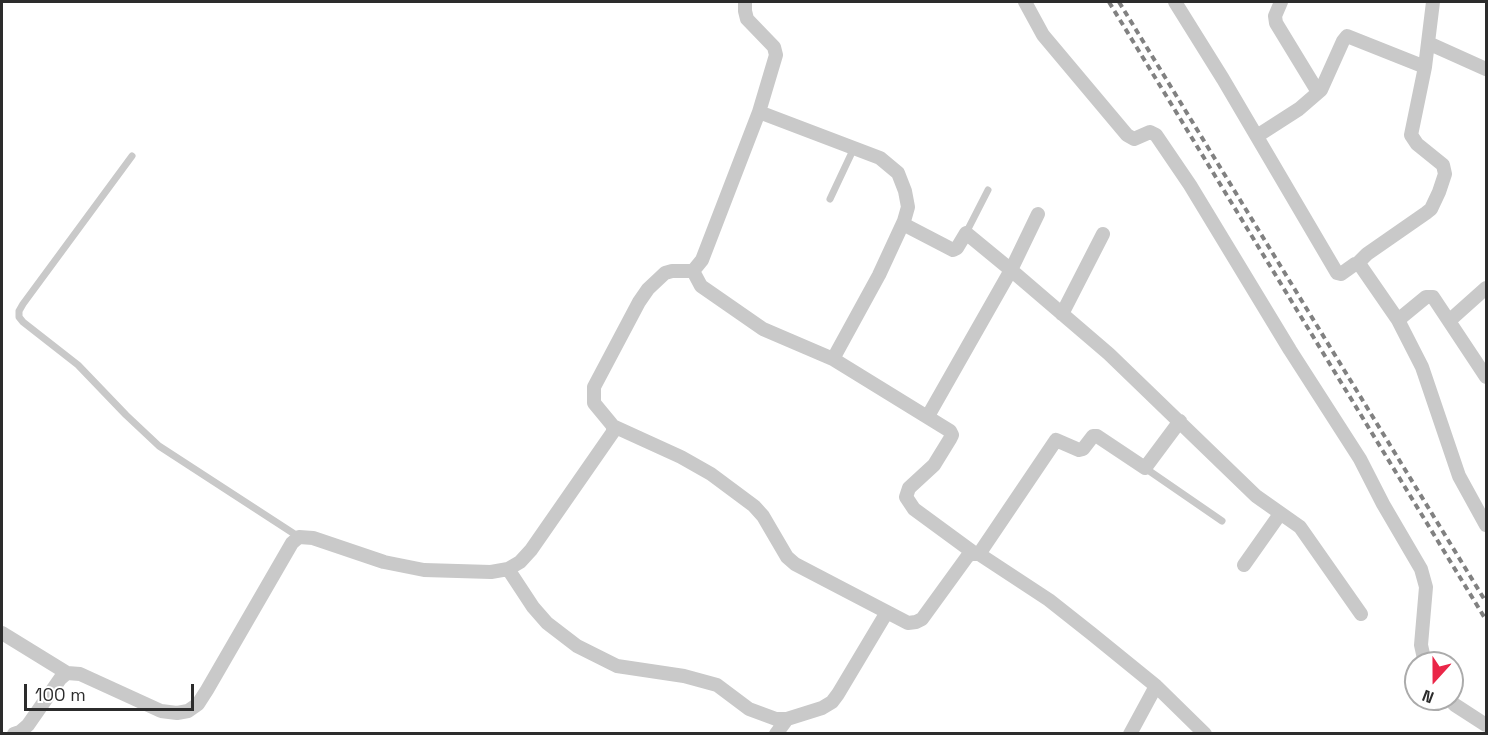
<!DOCTYPE html>
<html>
<head>
<meta charset="utf-8">
<style>
	body { margin:0 }
	#map { position:relative; width:1488px; height:735px; overflow:hidden; background:#fff; font-family:"Space Grotesk",sans-serif }
	canvas { display:block }
	.frame { position:absolute; inset:0; border:3px solid #2c2c2c; pointer-events:none }
	.north { position:absolute; left:1404px; top:651px; width:60px; height:60px; box-sizing:border-box; background:#fff; border:2px solid #ababab; border-radius:50%; rotate:201deg; font-size:16px; font-weight:700; line-height:24px; text-align:center; color:#2c2c2c }
	.north::after { content:''; display:block; margin:auto; width:21px; height:27px; background:#ea2648; clip-path:polygon(50% 0,100% 100%,50% 72%,0 100%) }
	.scale { position:absolute; left:24px; top:684px; width:170px; height:27px; box-sizing:border-box; border:3px solid #2c2c2c; border-top:0; padding-left:8px; font-size:18px; line-height:21px; white-space:nowrap; color:#2c2c2c; -webkit-text-stroke:4px #fff; paint-order:stroke }
</style>
</head>
<body>
<div id="map">
<canvas width="1488" height="735"></canvas>
<div class="frame"></div>
<div class="north">N</div>
<div class="scale">100 m</div>
</div>
<script>
const ctx = document.querySelector('canvas').getContext('2d');
ctx.lineJoin = 'round';
function toPath(rows) {
  const path = new Path2D();
  for (const r of rows) {
    path.moveTo(r[0], r[1]);
    for (let i = 2; i < r.length; i += 2) path.lineTo(r[i], r[i + 1]);
  }
  return path;
}
function stroke(path, color, width, dash) {
  ctx.strokeStyle = color;
  ctx.lineWidth = width;
  ctx.lineCap = dash ? 'butt' : 'round';
  ctx.setLineDash(dash || []);
  ctx.stroke(path);
}
const lane = toPath([
	[132,156,23,304,19,311,19,317,23,322,78,365,126,415,159,446,299,537],
	[830,199,854,148],
	[966,233,988,190],
	[1145,468,1222,521]
]);
const street = toPath([
	[1025,2,1043,35,1127,135,1134,139,1150,132,1156,135,1190,185,1290,350,1360,459,1383,504,1421,569,1426,587,1421,645,1425,663],
	[1175,2,1223,79,1337,273,1341,274,1355,264,1360,265,1398,320,1422,367,1459,476,1486,525],
	[1281,2,1275,16,1276,23,1318,92],
	[1428,43,1486,69],
	[1257,136,1299,109,1321,90,1343,41,1347,36,1425,67],
	[903,224,953,250,957,248,966,233,1011,270,1109,354,1256,496,1300,527,1361,614],
	[1357,264,1367,254,1426,213,1431,209,1439,192,1445,174,1443,165,1417,144,1411,135,1425,67,1433,2],
	[693,271,701,286,763,329,833,359,879,275,904,221,908,207,905,191,898,173,880,158,759,112],
	[1062,314,1103,234],
	[1398,320,1426,297,1433,297,1486,377],
	[1449,321,1486,288],
	[833,359,950,431,952,435,950,439,934,465,909,488,906,497,914,509,974,553],
	[928,416,1011,270,1038,214],
	[613,426,681,457,711,474,754,506,763,516,787,557,795,564,908,623,916,622,922,619,967,557,970,554,979,554,1049,600,1092,634,1156,686,1205,734],
	[979,554,1056,440,1079,450,1083,449,1093,436,1097,436,1145,468,1180,421],
	[1244,565,1280,514],
	[508,569,533,607,547,623,577,646,617,666,684,676,717,685,749,709,776,719,787,719,822,708,832,702,838,694,887,612],
	[2,633,67,673],
	[1449,699,1455,705,1486,725],
	[14,734,20,732,28,725,60,679,67,673,80,674,161,711,177,713,188,711,198,704,207,690,292,543,299,537,313,538,384,562,424,570,491,572,508,569,520,562,531,550,613,432,613,426,594,403,594,387,639,302,648,289,665,273,672,271,693,271,702,260,759,112,776,55,774,47,747,19,745,11,745,2],
	[776,734,787,719],
	[1130,734,1156,686]
]);
const rail = toPath([
	[1109,2,1486,620],
	[1119,2,1486,602]
]);
stroke(lane, '#c9c9c9', 7);
stroke(street, '#c9c9c9', 14);
stroke(rail, '#818181', 4, [6, 4.5]);
</script>
</body>
</html>
